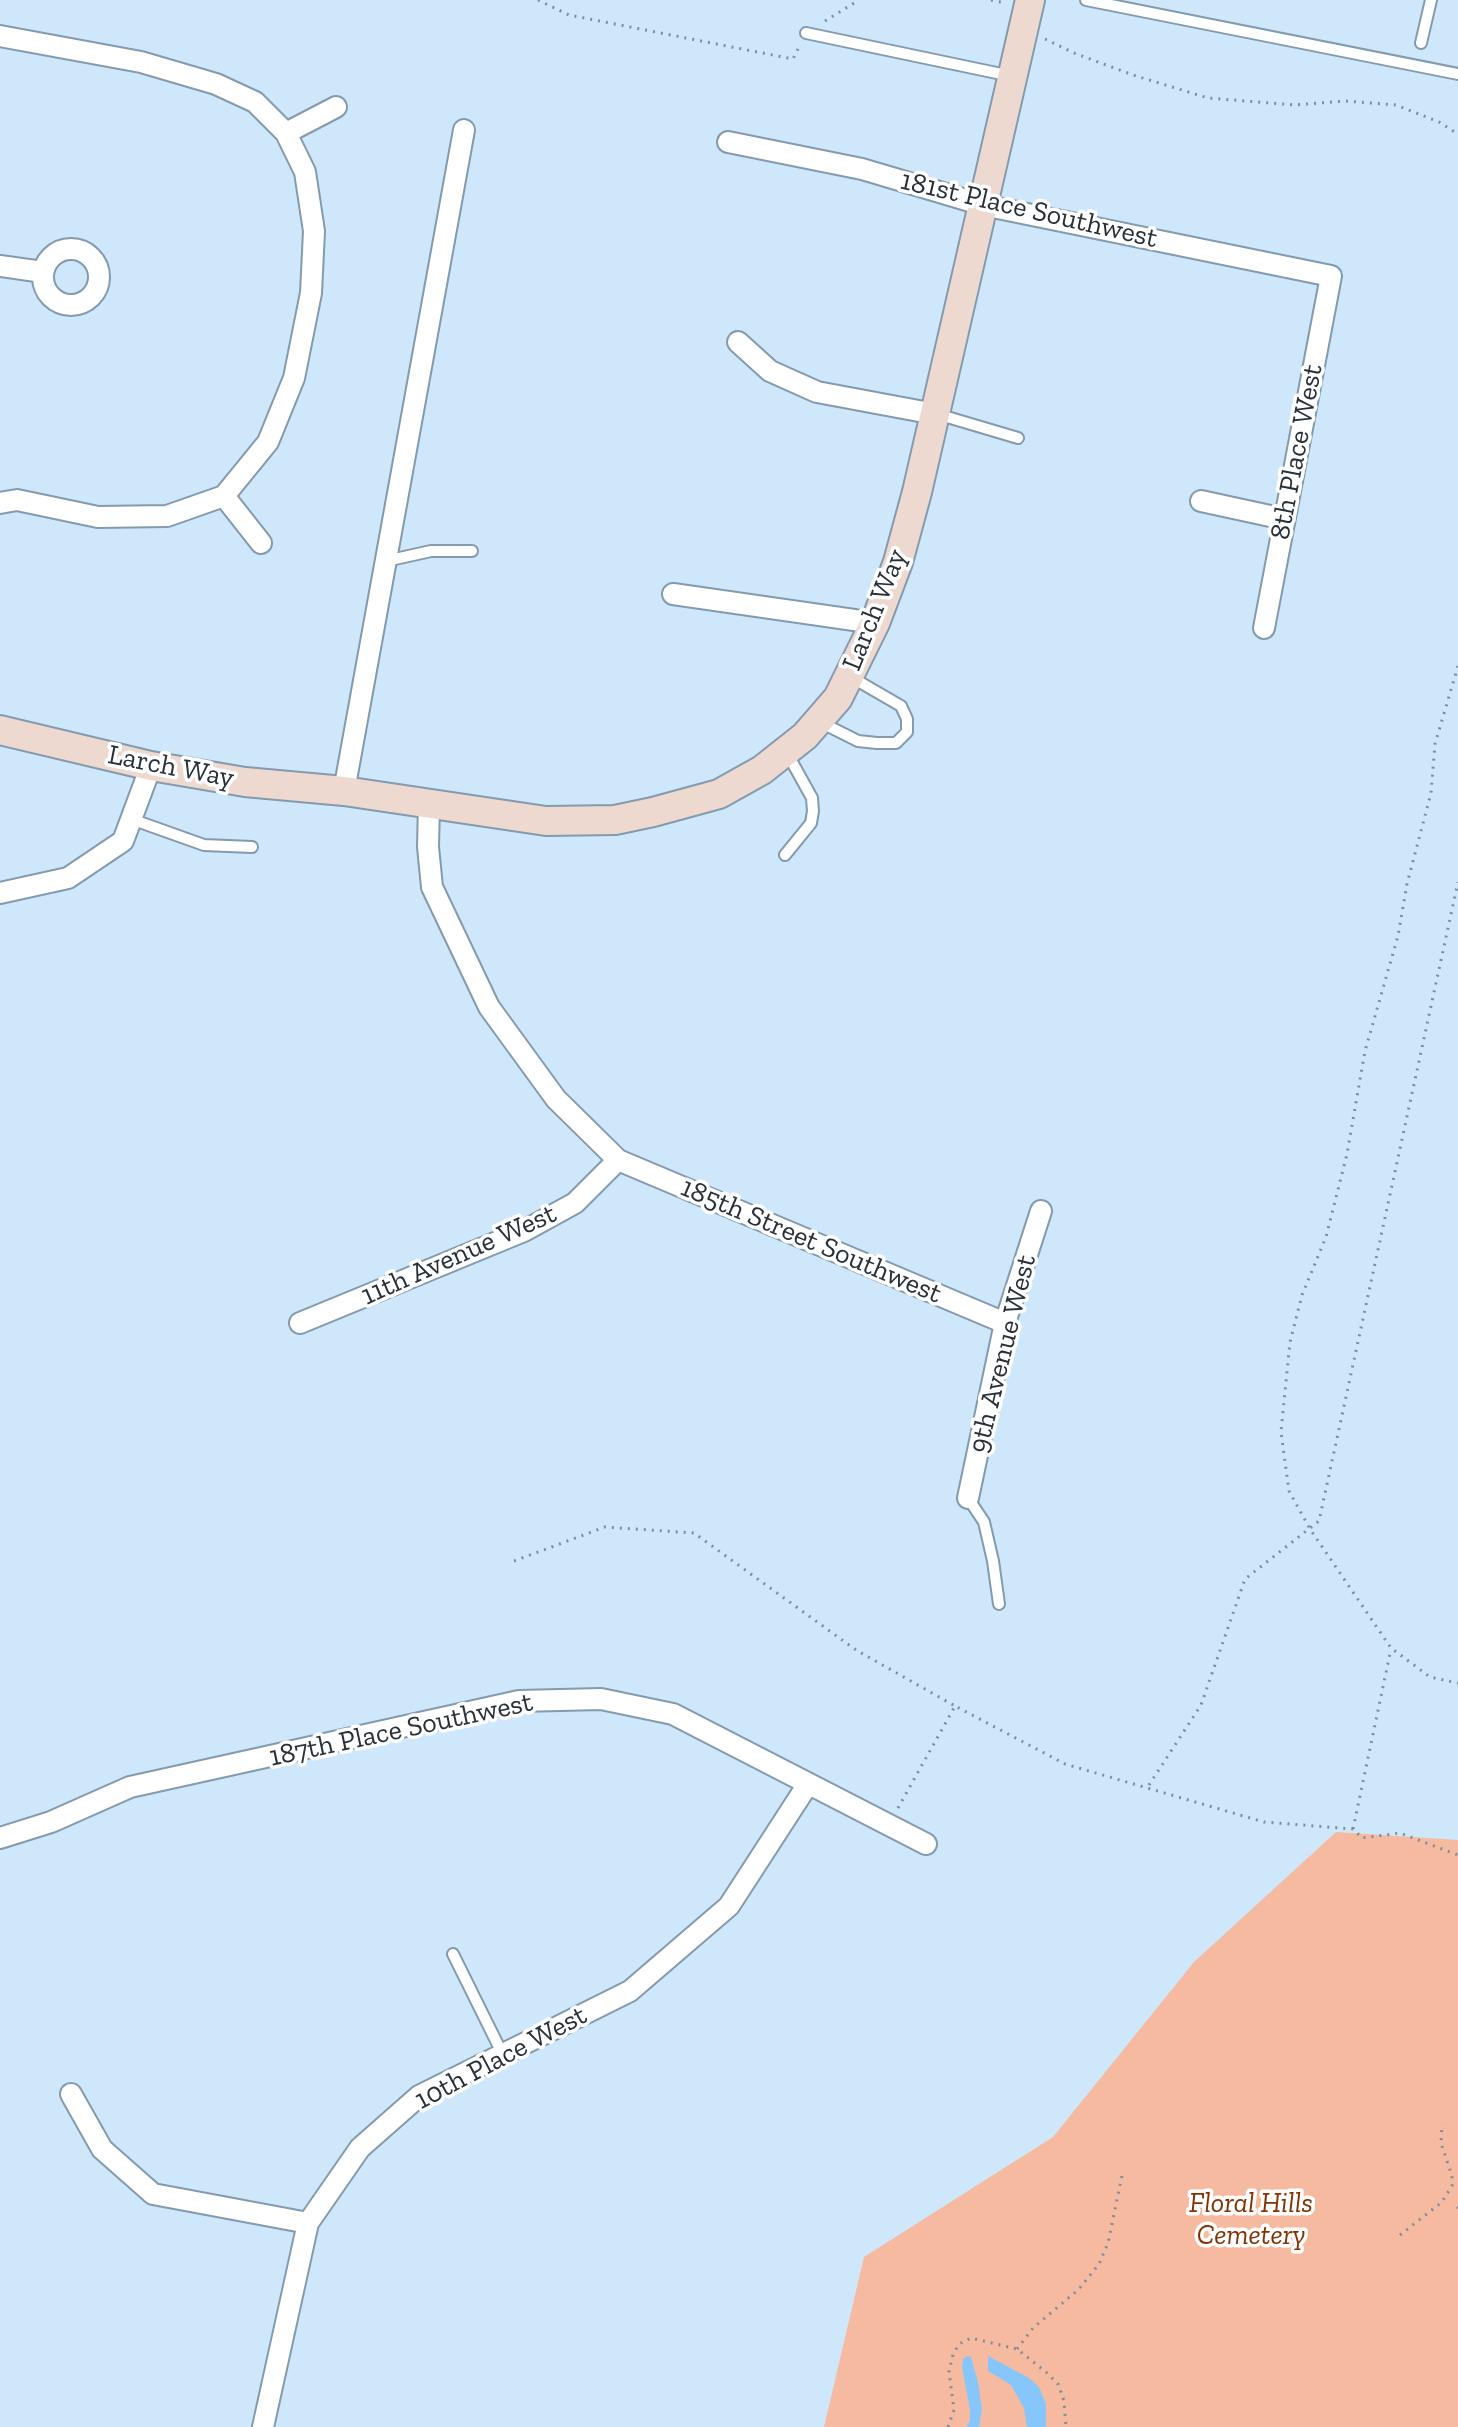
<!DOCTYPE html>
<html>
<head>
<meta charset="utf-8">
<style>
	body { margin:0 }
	canvas { display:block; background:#cfe7fb }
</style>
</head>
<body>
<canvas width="1458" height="2427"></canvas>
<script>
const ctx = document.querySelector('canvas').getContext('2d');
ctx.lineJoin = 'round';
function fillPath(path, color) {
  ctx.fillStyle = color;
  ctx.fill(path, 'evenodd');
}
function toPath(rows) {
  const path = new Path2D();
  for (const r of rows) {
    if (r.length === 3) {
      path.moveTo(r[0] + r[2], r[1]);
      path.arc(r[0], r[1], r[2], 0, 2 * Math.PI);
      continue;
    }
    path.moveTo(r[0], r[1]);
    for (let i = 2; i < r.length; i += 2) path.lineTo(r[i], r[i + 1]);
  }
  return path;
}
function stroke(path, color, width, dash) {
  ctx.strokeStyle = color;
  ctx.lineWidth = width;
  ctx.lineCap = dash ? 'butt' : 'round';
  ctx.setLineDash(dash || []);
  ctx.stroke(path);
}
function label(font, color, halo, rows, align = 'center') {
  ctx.font = font + ' "Zilla Slab",serif';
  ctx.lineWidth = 7;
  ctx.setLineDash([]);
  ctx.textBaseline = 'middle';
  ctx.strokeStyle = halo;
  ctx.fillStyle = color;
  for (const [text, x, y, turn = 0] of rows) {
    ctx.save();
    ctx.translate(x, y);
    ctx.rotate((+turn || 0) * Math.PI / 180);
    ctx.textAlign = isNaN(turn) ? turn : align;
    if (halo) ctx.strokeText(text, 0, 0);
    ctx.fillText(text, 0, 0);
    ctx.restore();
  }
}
const green = toPath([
	[1336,1832,1458,1840,1458,2427,824,2427,864,2257,1053,2137,1194,1962]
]);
const water = toPath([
	[967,2356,971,2357,978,2382,982,2410,979,2427,966,2427,970,2421,970,2410,962,2367,963,2359],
	[988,2356,1029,2378,1039,2387,1046,2404,1046,2427,1027,2427,1024,2408,1011,2385,988,2371]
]);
const path = toPath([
	[538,0,569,15,793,59,800,45],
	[991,0,1005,3],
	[825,21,859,0],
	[1045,39,1074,53,1133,75,1208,98,1295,105,1345,101,1396,105,1439,122,1458,134],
	[1458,666,1435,744,1431,793,1407,884,1398,936,1365,1051,1347,1154,1326,1237,1302,1295,1290,1342,1281,1432,1289,1491,1310,1529,1391,1648,1430,1677,1458,1683],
	[514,1561,605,1527,694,1533,856,1650,955,1706],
	[1149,1785,1201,1705,1245,1579,1319,1521,1458,882],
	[898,1808,955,1706,1065,1764,1264,1822,1353,1829,1362,1838,1400,1833,1458,1855],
	[1353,1829,1391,1649],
	[1457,2207,1458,2208],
	[1400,2235,1442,2202,1452,2186,1452,2176,1441,2143,1442,2124],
	[1017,2349,1033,2328,1079,2289,1099,2264,1108,2243,1123,2171],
	[948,2427,954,2410,949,2371,953,2355,959,2344,971,2338,1017,2349,1046,2372,1058,2384,1064,2401,1066,2427]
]);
const lane = toPath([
	[1086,0,1458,74],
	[806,33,1011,76],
	[1421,43,1431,0],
	[937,414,1018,438],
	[386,561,431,551,472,551],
	[822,723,858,741,877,743,896,743,907,732,907,719,901,706,851,677],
	[131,819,204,845,252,847],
	[785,855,811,823,813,811,812,798,787,753],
	[968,1498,984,1522,993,1561,999,1604],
	[453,1954,503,2055]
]);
const street = toPath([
	[0,36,141,62,216,84,255,102,286,133,305,172,314,231,311,293,294,378,268,442,224,496],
	[286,133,336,107],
	[728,142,862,169,983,205,1331,276,1264,628],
	[71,277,28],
	[0,266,43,272],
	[738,342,770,371,817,392,935,414],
	[1201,501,1284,519],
	[0,503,17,500,98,517,167,516,224,496,261,543],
	[673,594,875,623],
	[344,791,464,130],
	[429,803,428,847,432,887,489,1007,556,1099,618,1160,1005,1323],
	[0,893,68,878,123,841,151,766],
	[300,1323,524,1231,575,1203,618,1160],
	[968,1498,1005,1323,1041,1211],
	[0,1838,51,1822,130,1787,519,1701,601,1699,673,1714,926,1844],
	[71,2094,102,2149,153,2194,308,2223],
	[263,2427,308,2223,360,2148,419,2096,630,1991,729,1906,808,1784]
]);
const secondary = toPath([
	[0,730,151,766,245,782,344,791,546,821,615,820,653,812,719,794,762,770,805,736,838,698,875,623,898,562,917,492,1030,0]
]);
const streetNames = [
	["181st Place Southwest",1029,210,13],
	["8th Place West",1297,452,-79],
	["Larch Way",875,610,-68],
	["Larch Way",171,767,11],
	["185th Street Southwest",811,1241,23],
	["11th Avenue West",459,1255,-24],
	["9th Avenue West",1003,1354,-76],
	["187th Place Southwest",401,1730,-12],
	["10th Place West",501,2058,-28]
];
const parkNames = [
	["Floral Hills",1251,2204],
	["Cemetery",1251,2236]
];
fillPath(green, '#f6baa0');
fillPath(water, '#87c6fb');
stroke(lane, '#849aad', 14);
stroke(street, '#849aad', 24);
stroke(secondary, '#849aad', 32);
stroke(path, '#7e8e9c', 3, [2, 6]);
stroke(lane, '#fff', 10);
stroke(street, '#fff', 20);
stroke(secondary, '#edd9d0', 28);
label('28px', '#272f37', '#fff', streetNames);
label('italic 28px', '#823100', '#fff', parkNames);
</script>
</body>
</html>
